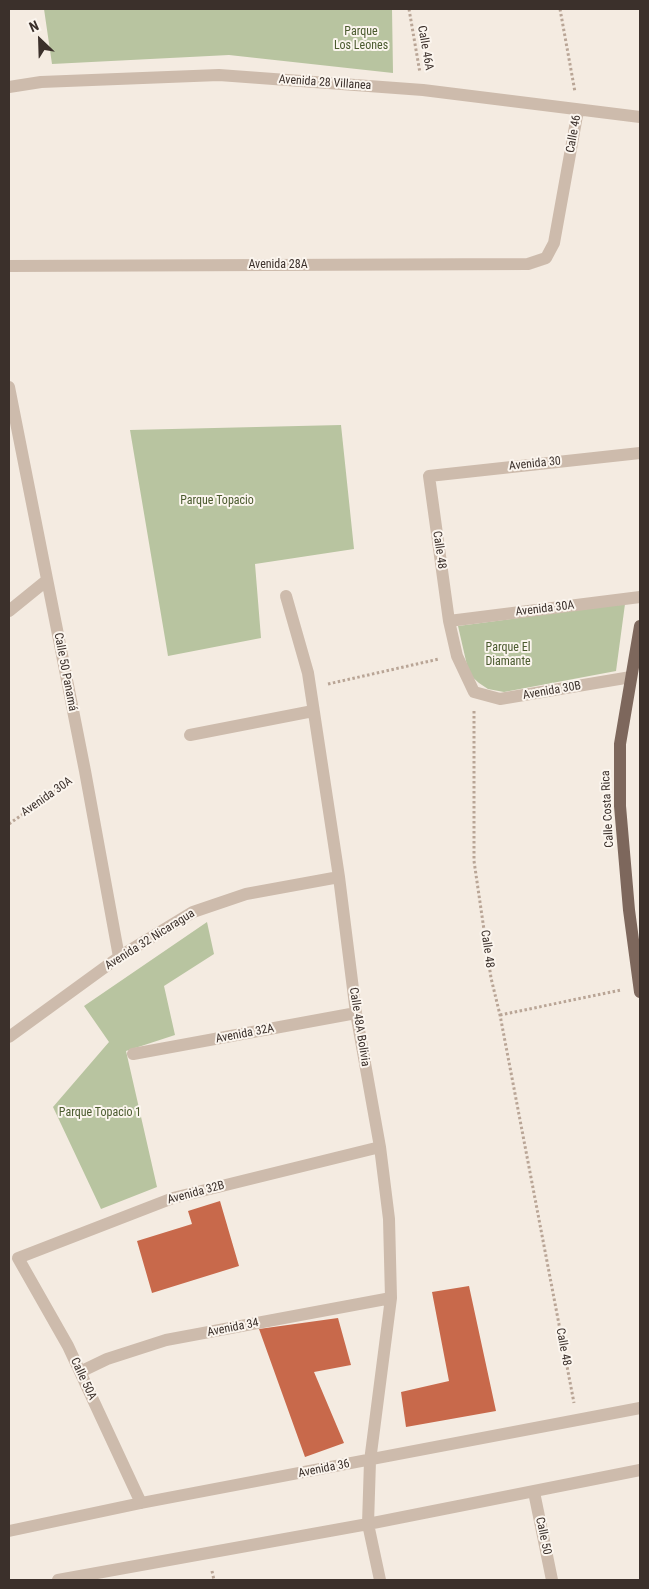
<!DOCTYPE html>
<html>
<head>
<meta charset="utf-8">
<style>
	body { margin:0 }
	#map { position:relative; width:649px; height:1589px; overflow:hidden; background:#f4ebe1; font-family:"Roboto Condensed",sans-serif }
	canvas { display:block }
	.frame { position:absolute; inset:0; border:10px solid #3b302b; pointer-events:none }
	.north { position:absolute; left:15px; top:15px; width:50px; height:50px; -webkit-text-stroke:4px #fbf5ee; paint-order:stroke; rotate:336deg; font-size:14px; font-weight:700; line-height:20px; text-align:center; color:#3b302b }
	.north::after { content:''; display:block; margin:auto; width:18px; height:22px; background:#3b302b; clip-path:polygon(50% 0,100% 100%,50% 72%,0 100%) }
</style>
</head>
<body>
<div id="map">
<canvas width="649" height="1589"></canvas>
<div class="frame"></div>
<div class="north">N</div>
</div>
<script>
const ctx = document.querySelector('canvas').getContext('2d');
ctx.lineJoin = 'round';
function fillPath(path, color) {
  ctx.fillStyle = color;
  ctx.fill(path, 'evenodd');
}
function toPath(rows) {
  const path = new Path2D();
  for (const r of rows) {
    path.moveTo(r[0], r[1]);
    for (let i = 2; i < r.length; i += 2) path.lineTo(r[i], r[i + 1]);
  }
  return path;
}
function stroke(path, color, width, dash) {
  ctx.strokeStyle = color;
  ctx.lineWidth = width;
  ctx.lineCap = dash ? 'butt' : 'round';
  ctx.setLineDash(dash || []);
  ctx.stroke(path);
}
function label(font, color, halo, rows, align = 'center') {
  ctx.font = font + ' "Roboto Condensed",sans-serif';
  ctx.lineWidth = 4;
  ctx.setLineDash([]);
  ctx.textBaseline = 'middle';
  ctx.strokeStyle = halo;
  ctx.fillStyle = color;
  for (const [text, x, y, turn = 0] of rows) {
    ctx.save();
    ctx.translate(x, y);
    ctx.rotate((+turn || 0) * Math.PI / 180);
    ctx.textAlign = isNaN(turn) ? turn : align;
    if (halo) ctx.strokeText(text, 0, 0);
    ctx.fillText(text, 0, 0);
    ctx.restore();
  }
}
const green = toPath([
	[44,9,392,9,393,73,229,55,52,64],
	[341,425,354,549,255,564,261,638,168,656,130,430],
	[625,604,616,671,504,692,488,689,479,683,469,674,458,626],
	[207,922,214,954,164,986,175,1035,126,1051,157,1187,101,1209,53,1107,109,1042,84,1006]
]);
const building = toPath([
	[220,1201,239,1266,152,1293,137,1241,192,1224,188,1211],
	[469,1286,496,1411,406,1427,401,1392,449,1381,432,1292],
	[338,1318,351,1365,314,1372,344,1443,305,1457,259,1329]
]);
const path = toPath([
	[409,9,420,73],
	[560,9,575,92],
	[328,684,439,659],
	[474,711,474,861,491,978,500,1015,574,1403],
	[9,824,69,781],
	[500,1015,621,990],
	[212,1571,214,1580]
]);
const minor = toPath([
	[9,87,41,82,219,75,423,90,640,117],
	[9,266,528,264,546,258,554,243,578,110],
	[9,387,85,771,119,957],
	[286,596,308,673,339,877,356,1013,380,1147,389,1219,391,1298,370,1461,368,1524,380,1580],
	[9,611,46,581],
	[449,621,640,597],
	[631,677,500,699,474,692,457,656,449,621,429,476,640,453],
	[190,735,313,711],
	[9,1037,119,957,193,912,246,894,339,877],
	[133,1054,356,1013],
	[80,1372,107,1359,166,1340,391,1298],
	[534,1492,552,1580],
	[141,1503,68,1346,18,1258,173,1198,380,1147],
	[9,1531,141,1503,640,1408],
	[58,1580,368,1524,640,1470]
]);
const major = toPath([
	[640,626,620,744,620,806,629,910,640,992]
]);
const parkNames = [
	["Parque",361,32],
	["Los Leones",361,46],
	["Parque Topacio",217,501],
	["Parque El",508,648],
	["Diamante",508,662],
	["Parque Topacio 1",100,1113]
];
const streetNames = [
	["Calle 46A",425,48,80],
	["Avenida 28 Villanea",325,83,4],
	["Calle 46",574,134,-80],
	["Avenida 28A",278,265],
	["Avenida 30",535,464,-6],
	["Calle 48",439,550,82],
	["Avenida 30A",545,609,-7],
	["Calle 50 Panamá",65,672,79],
	["Avenida 30B",552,691,-10],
	["Avenida 30A",47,797,-35],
	["Calle Costa Rica",608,809,-93],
	["Avenida 32 Nicaragua",150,940,-32],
	["Calle 48",487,949,82],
	["Calle 48A Bolivia",359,1027,81],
	["Avenida 32A",245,1034,-11],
	["Avenida 32B",196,1193,-15],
	["Avenida 34",233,1328,-11],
	["Calle 48",563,1347,79],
	["Calle 50A",83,1379,65],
	["Avenida 36",324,1469,-11],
	["Calle 50",543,1536,78]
];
fillPath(green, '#b8c4a0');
fillPath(building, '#c8694b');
stroke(path, '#b9a596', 3, [2.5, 2.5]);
stroke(minor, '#cdbbac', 12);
stroke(major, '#7d675c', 12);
label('12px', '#4a5a2e', '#fbf5ee', parkNames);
label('12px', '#3b302b', '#fbf5ee', streetNames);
</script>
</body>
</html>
